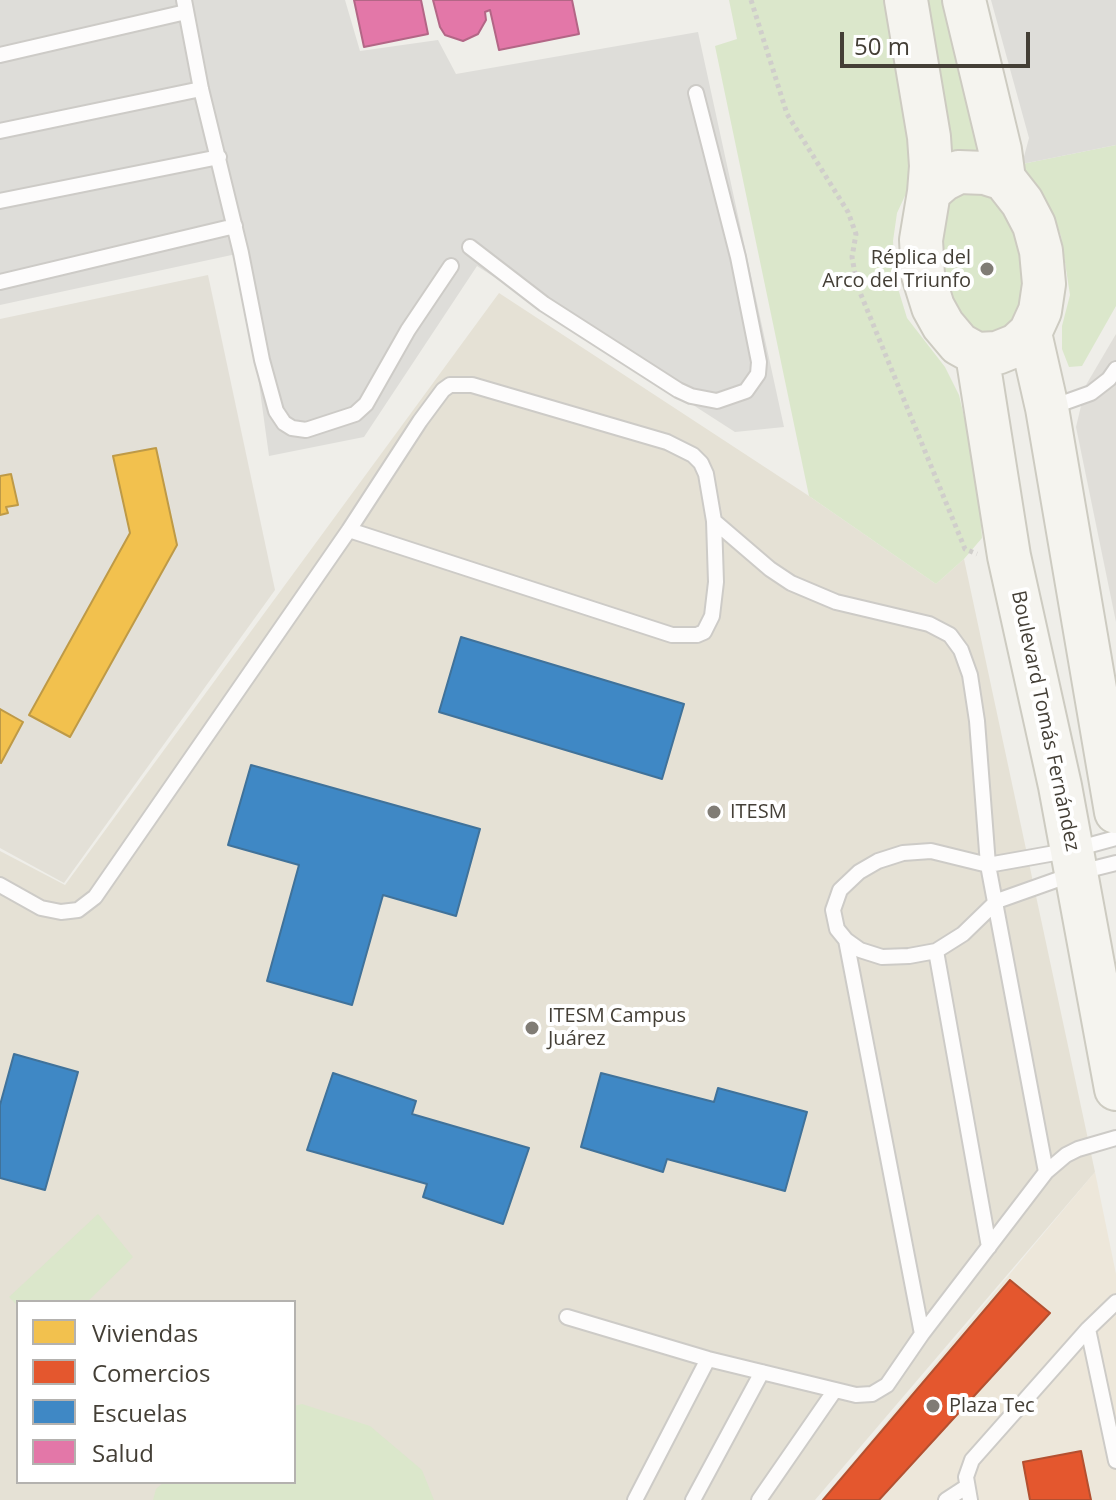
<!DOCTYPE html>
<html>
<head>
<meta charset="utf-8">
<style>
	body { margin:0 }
	#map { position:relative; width:1116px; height:1500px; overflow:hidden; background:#efeee9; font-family:"Open Sans",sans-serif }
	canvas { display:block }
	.legend { position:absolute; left:16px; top:1300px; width:280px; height:184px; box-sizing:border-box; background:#fff; border:2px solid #b4b2af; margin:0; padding:10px 14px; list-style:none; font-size:24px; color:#443f36 }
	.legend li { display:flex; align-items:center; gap:16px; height:40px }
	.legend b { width:40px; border:2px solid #b4b2af }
	.scale { position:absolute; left:840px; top:32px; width:190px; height:36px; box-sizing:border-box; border:4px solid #443f36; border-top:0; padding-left:10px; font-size:24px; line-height:28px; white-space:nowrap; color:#443f36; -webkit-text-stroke:6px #fff; paint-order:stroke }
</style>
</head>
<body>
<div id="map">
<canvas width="1116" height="1500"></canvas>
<ul class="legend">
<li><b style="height:22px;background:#f2c14e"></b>Viviendas</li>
<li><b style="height:22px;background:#e4572e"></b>Comercios</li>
<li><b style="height:22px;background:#3f88c5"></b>Escuelas</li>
<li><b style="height:22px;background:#e377a8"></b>Salud</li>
</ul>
<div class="scale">50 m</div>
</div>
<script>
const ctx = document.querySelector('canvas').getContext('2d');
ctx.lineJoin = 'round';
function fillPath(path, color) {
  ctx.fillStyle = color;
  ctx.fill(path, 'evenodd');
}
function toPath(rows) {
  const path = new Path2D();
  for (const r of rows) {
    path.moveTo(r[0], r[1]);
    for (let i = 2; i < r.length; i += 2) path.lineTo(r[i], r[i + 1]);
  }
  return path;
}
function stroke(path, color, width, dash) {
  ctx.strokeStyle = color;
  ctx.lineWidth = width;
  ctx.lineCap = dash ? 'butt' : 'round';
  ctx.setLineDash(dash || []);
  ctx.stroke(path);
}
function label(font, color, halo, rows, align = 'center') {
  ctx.font = font + ' "Open Sans",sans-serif';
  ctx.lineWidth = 8;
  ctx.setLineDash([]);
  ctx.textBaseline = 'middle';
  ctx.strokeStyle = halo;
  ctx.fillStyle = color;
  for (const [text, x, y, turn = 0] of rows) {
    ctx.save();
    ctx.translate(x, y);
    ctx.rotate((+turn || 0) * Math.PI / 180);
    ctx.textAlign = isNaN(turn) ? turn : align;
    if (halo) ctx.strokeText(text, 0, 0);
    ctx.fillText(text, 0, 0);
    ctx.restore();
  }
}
const residential = toPath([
	[208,275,275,590,64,883,0,848,0,319]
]);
const commercial = toPath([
	[1095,1172,1116,1274,1116,1500,821,1500]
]);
const industrial = toPath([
	[1116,334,1116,622,1076,427,1086,385]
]);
const education = toPath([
	[499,293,809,496,936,584,964,559,1095,1172,815,1500,0,1500,0,851,65,885],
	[18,1302,294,1302,294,1482,18,1482]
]);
const green = toPath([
	[729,0,885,0,912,156,910,185,897,213,893,241,896,282,907,318,945,367,959,395,977,472,982,538,964,559,936,584,809,496,715,46,737,39],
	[921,0,945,0,979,157,953,156],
	[1116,145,1116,306,1082,366,1069,367,1062,349,1062,326,1070,295,1061,236,1051,210,1033,194,1022,164],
	[960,190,988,192,1010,215,1032,293,1014,325,999,331,983,332,968,328,958,320,934,252,949,197],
	[98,1214,133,1257,87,1302,18,1302,18,1306,9,1297],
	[302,1404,370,1426,422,1470,434,1500,153,1500,156,1489,164,1482,294,1482,294,1406]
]);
const parking = toPath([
	[0,0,345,0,360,51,438,40,456,74,698,32,784,427,735,432,477,266,364,437,269,456,241,253,0,305],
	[991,0,1116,0,1116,145,1022,164,1029,138]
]);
const homes = toPath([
	[156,448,177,545,70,737,29,715,130,533,113,456,156,448],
	[11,474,18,505,6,507,8,513,0,515,0,476,11,474],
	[0,709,23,722,1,763,0,762,0,709]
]);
const shops = toPath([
	[1010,1280,1050,1313,879,1500,823,1500,1010,1280],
	[1081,1451,1091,1500,1030,1500,1023,1462,1081,1451]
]);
const schools = toPath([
	[461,637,684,704,662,779,439,712,461,637],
	[251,765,480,829,456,916,383,895,352,1005,267,981,299,865,228,845,251,765],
	[14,1054,78,1072,45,1190,0,1178,0,1105,14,1054],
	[333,1073,416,1101,412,1114,529,1148,503,1224,423,1197,427,1184,307,1150,333,1073],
	[601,1073,714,1102,718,1088,807,1112,785,1191,667,1159,663,1172,581,1147,601,1073]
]);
const health = toPath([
	[354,0,421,0,428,34,364,47,354,0],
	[433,0,572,0,579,34,499,50,490,10,485,12,486,20,478,34,463,41,445,35,440,27,433,0]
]);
const path = toPath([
	[751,0,787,114,848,212,856,234,852,257,857,285,965,549,977,554]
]);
const service = toPath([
	[184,0,201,89,241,253,262,360,276,411,284,423,292,428,306,430,355,414,366,404,408,330,451,266],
	[0,55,186,12],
	[0,131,201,89],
	[0,201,219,157],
	[470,247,544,304,678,390,691,396,717,401,746,391,758,374,759,362,738,257,696,93],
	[0,282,235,226],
	[1049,408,1091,393,1109,379,1116,369],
	[714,521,770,569,791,583,836,602,929,624,950,635,961,650,970,675,977,721,988,865,1046,1172],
	[1116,838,1072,850,988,865,931,851,903,853,878,861,859,872,840,890,833,910,837,929,846,940,860,950,882,957,909,956,936,951,963,934,997,901,1076,873,1116,863],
	[0,885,41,908,61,912,78,910,95,897,349,530,420,421,443,390,450,385,472,385,667,442,693,455,701,463,706,474,714,521,716,582,712,616,704,632,697,635,672,635,349,530],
	[936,951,989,1247],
	[567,1317,708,1359,856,1395,872,1394,887,1385,922,1334,846,940],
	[1088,1329,1116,1461],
	[922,1334,1046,1172,1066,1155,1078,1149,1116,1138],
	[635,1500,708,1359],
	[693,1500,762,1372],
	[759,1500,835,1390],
	[946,1500,966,1487],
	[970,1500,966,1477,972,1460,1088,1329,1116,1302]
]);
const secondary = toPath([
	[906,0,929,137,931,166,929,192],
	[964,0,1000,150,1004,179],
	[959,172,985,173,1004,179,1022,202,1034,225,1041,251,1044,284,1040,311,1030,333,1017,345,997,353,977,354,959,344,943,325,933,307,923,275,921,240,929,192,943,180,959,172],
	[1030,333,1047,408,1116,812],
	[977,354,1009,556,1060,786,1116,1089]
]);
const markers = [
	[987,269,8,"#807c75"],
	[714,812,8,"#807c75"],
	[532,1028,8,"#807c75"],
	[933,1406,8,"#807c75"]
];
const poiNames = [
	["Réplica del",971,258,"right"],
	["Arco del Triunfo",971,281,"right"],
	["ITESM",730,812],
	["ITESM Campus",548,1016],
	["Juárez",548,1039],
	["Plaza Tec",949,1406]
];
const streetNames = [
	["Boulevard Tomás Fernández",1045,721,78]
];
fillPath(residential, '#e3e0d7');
fillPath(commercial, '#ede7da');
fillPath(industrial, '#e0ded9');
fillPath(education, '#e5e1d5');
fillPath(green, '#dbe7cb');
fillPath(parking, '#deddd9');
fillPath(homes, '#f2c14e');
stroke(homes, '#be9a47', 2);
fillPath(shops, '#e4572e');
stroke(shops, '#b45030', 2);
fillPath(schools, '#3f88c5');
stroke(schools, '#40729a', 2);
fillPath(health, '#e377a8');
stroke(health, '#b36686', 2);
stroke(service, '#cdcbc7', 18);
stroke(secondary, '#cdcbc1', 46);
stroke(path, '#d0cecb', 5, [4, 4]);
stroke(service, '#fdfcfc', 14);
stroke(secondary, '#f5f4ef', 42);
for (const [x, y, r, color] of markers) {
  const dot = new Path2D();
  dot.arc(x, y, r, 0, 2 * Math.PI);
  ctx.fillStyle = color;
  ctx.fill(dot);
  stroke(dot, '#fff', 3);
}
label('20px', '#443f36', '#fff', poiNames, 'left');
label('20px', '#443f36', '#fff', streetNames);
</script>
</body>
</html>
